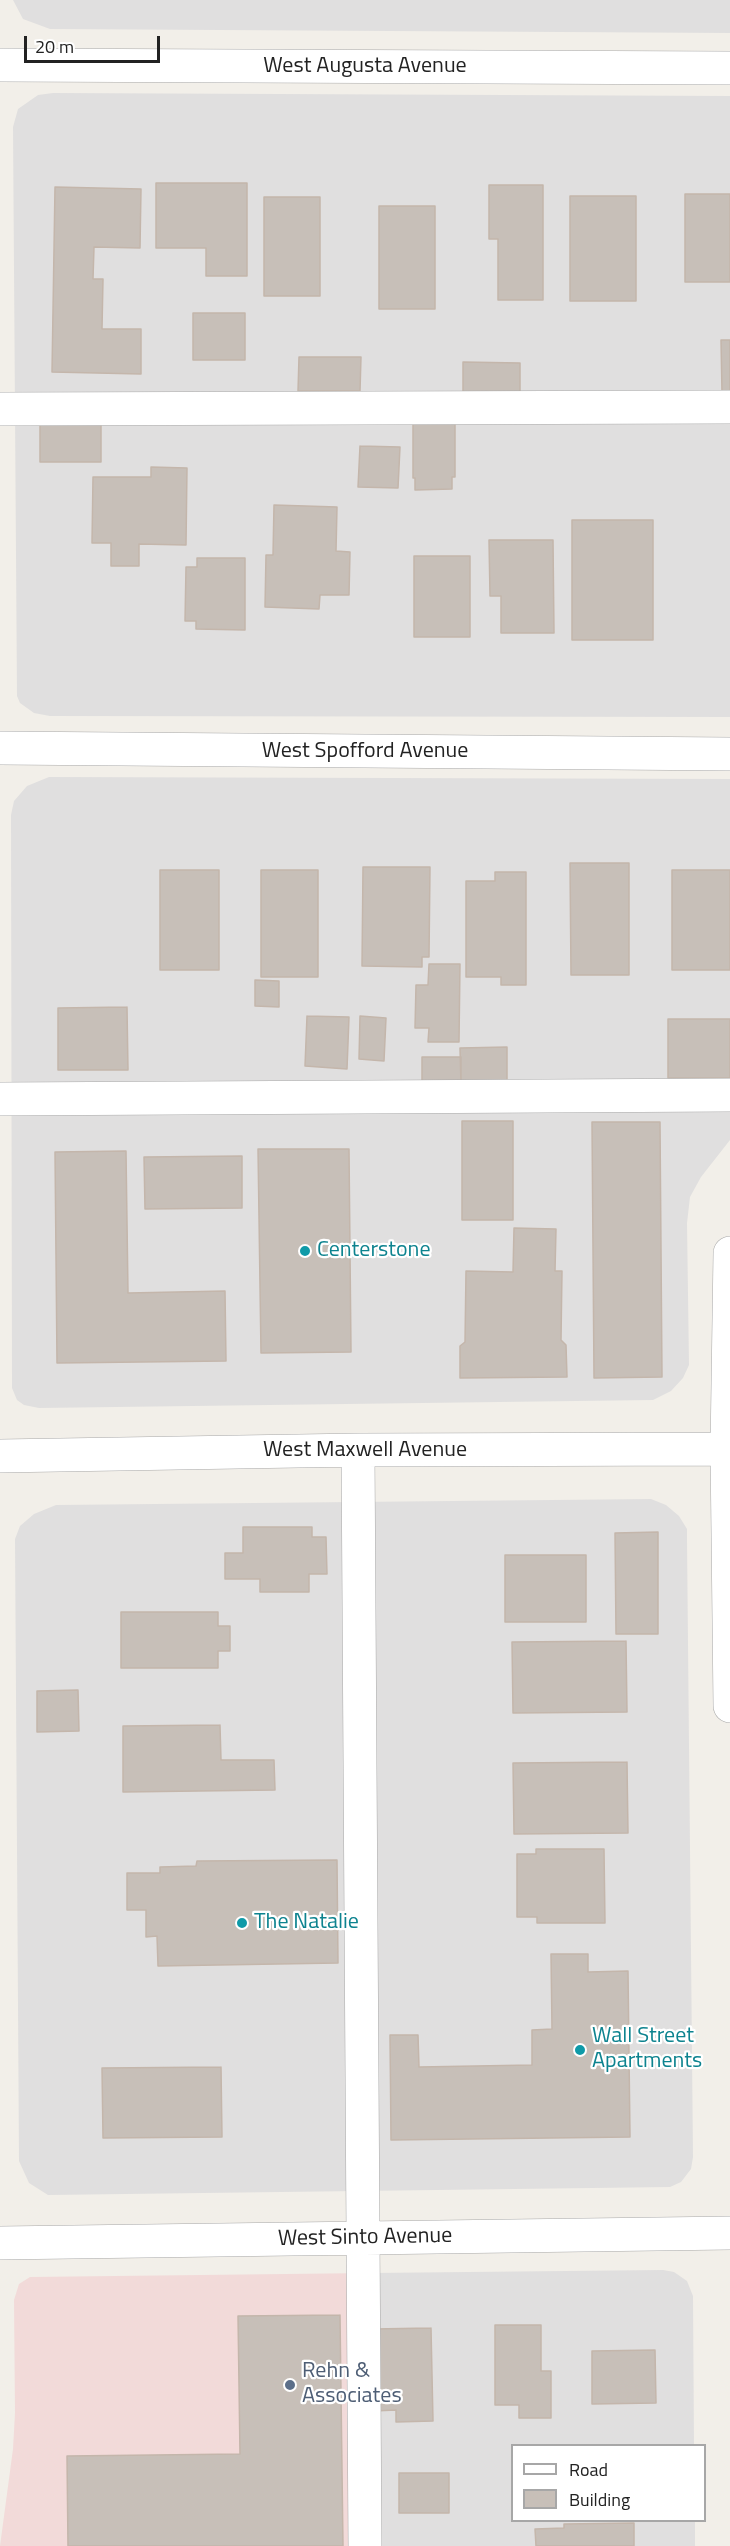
<!DOCTYPE html>
<html>
<head>
<meta charset="utf-8">
<style>
	body { margin:0 }
	#map { position:relative; width:730px; height:2546px; overflow:hidden; background:#f2efe9; font-family:"Titillium Web",sans-serif }
	canvas { display:block }
	.legend { position:absolute; left:511px; top:2444px; width:195px; height:78px; box-sizing:border-box; background:#fff; border:2px solid #a7a7a7; margin:0; padding:8px 10px; list-style:none; font-size:18px; color:#222 }
	.legend li { display:flex; align-items:center; gap:12px; height:30px }
	.legend b { width:30px; border:2px solid #a7a7a7 }
	.scale { position:absolute; left:24px; top:36px; width:136px; height:27px; box-sizing:border-box; border:3px solid #222; border-top:0; padding-left:8px; font-size:18px; line-height:21px; white-space:nowrap; color:#222; -webkit-text-stroke:4px #fff; paint-order:stroke }
</style>
</head>
<body>
<div id="map">
<canvas width="730" height="2546"></canvas>
<ul class="legend">
<li><b style="height:8px;background:#fff"></b>Road</li>
<li><b style="height:16px;background:#c7bfb8"></b>Building</li>
</ul>
<div class="scale">20 m</div>
</div>
<script>
const ctx = document.querySelector('canvas').getContext('2d');
ctx.lineJoin = 'round';
function fillPath(path, color) {
  ctx.fillStyle = color;
  ctx.fill(path, 'evenodd');
}
function toPath(rows) {
  const path = new Path2D();
  for (const r of rows) {
    path.moveTo(r[0], r[1]);
    for (let i = 2; i < r.length; i += 2) path.lineTo(r[i], r[i + 1]);
  }
  return path;
}
function stroke(path, color, width, dash) {
  ctx.strokeStyle = color;
  ctx.lineWidth = width;
  ctx.lineCap = dash ? 'butt' : 'round';
  ctx.setLineDash(dash || []);
  ctx.stroke(path);
}
function label(font, color, halo, rows, align = 'center') {
  ctx.font = font + ' "Titillium Web",sans-serif';
  ctx.lineWidth = 4.5;
  ctx.setLineDash([]);
  ctx.textBaseline = 'middle';
  ctx.strokeStyle = halo;
  ctx.fillStyle = color;
  for (const [text, x, y, turn = 0] of rows) {
    ctx.save();
    ctx.translate(x, y);
    ctx.rotate((+turn || 0) * Math.PI / 180);
    ctx.textAlign = isNaN(turn) ? turn : align;
    if (halo) ctx.strokeText(text, 0, 0);
    ctx.fillText(text, 0, 0);
    ctx.restore();
  }
}
const residential = toPath([
	[13,0,730,0,730,33,50,29,23,19],
	[53,93,730,96,730,717,50,716,34,713,20,703,17,696,13,127,18,109,38,95],
	[49,777,730,779,730,1140,701,1177,690,1197,687,1223,689,1365,683,1378,671,1391,653,1400,39,1408,24,1405,17,1400,12,1388,11,815,14,801,27,786],
	[651,1499,666,1505,679,1516,687,1529,687,1540,693,2157,691,2169,681,2182,670,2187,48,2195,29,2183,19,2161,15,1539,20,1526,34,1514,56,1505],
	[663,2270,674,2272,687,2281,693,2296,694,2445,512,2446,512,2520,695,2521,695,2546,373,2546,371,2273]
]);
const commercial = toPath([
	[371,2273,373,2546,0,2546,13,2449,15,2413,14,2300,19,2284,30,2277]
]);
const building = toPath([
	[156,183,247,183,247,276,206,276,206,248,156,248,156,183],
	[489,185,543,185,543,300,498,300,498,239,489,239,489,185],
	[55,187,141,189,140,248,94,247,93,279,103,279,102,329,141,329,141,374,52,372,55,187],
	[685,194,730,194,730,282,685,282,685,194],
	[570,196,636,196,636,301,570,301,570,196],
	[264,197,320,197,320,296,264,296,264,197],
	[379,206,435,206,435,309,379,309,379,206],
	[193,313,245,313,245,360,193,360,193,313],
	[721,340,730,340,730,393,722,393,721,340],
	[299,357,361,357,360,391,298,391,299,357],
	[463,362,520,363,520,394,463,394,463,362],
	[40,421,101,421,101,462,40,462,40,421],
	[413,422,455,422,455,477,452,477,452,489,415,490,415,478,413,478,413,422],
	[360,446,400,447,398,488,358,487,360,446],
	[151,467,187,468,186,545,139,544,139,566,111,566,111,543,92,543,93,477,151,477,151,467],
	[274,505,337,507,336,551,350,552,349,595,320,595,319,609,265,607,266,555,273,555,274,505],
	[572,520,653,520,653,640,572,640,572,520],
	[489,540,553,540,554,633,501,633,501,596,490,596,489,540],
	[414,556,470,556,470,637,414,637,414,556],
	[197,558,245,558,245,630,196,629,196,621,185,621,186,567,197,567,197,558],
	[570,863,629,863,629,975,571,975,570,863],
	[363,867,430,867,429,957,422,957,422,967,362,966,363,867],
	[160,870,219,870,219,970,160,970,160,870],
	[261,870,318,870,318,977,261,977,261,870],
	[672,870,730,870,730,970,672,970,672,870],
	[495,872,526,872,526,985,501,985,501,977,466,977,466,881,495,881,495,872],
	[429,964,460,964,459,1042,428,1042,429,1028,415,1028,416,985,428,985,429,964],
	[255,980,279,981,279,1007,255,1006,255,980],
	[127,1007,128,1070,58,1070,58,1008,127,1007],
	[307,1016,349,1017,347,1069,305,1066,307,1016],
	[360,1016,386,1018,384,1061,359,1059,360,1016],
	[668,1019,730,1019,730,1078,668,1078,668,1019],
	[507,1047,507,1084,461,1085,460,1048,507,1047],
	[422,1057,461,1057,461,1085,422,1085,422,1057],
	[462,1121,513,1121,513,1220,462,1220,462,1121],
	[592,1122,660,1122,662,1377,594,1378,592,1122],
	[258,1149,349,1149,351,1352,261,1353,258,1149],
	[126,1151,128,1293,225,1291,226,1361,57,1363,55,1152,126,1151],
	[242,1156,242,1208,145,1209,144,1157,242,1156],
	[514,1228,556,1229,555,1271,562,1271,561,1340,566,1345,567,1377,460,1378,460,1346,465,1342,466,1271,513,1272,514,1228],
	[243,1527,312,1527,312,1537,326,1537,327,1574,309,1574,309,1592,260,1592,260,1579,225,1579,225,1553,243,1553,243,1527],
	[658,1532,658,1634,616,1634,615,1533,658,1532],
	[505,1555,586,1555,586,1622,505,1622,505,1555],
	[121,1612,218,1612,218,1626,230,1626,230,1651,218,1651,218,1668,121,1668,121,1612],
	[626,1641,627,1712,513,1713,512,1642,626,1641],
	[78,1690,79,1731,37,1732,37,1691,78,1690],
	[220,1725,221,1760,274,1760,275,1790,123,1792,123,1726,220,1725],
	[627,1762,628,1833,514,1834,513,1763,627,1762],
	[536,1849,604,1849,605,1923,537,1923,537,1917,517,1917,517,1854,536,1854,536,1849],
	[337,1860,338,1963,158,1966,157,1936,146,1937,146,1910,127,1910,127,1873,160,1873,160,1867,196,1866,197,1861,337,1860],
	[551,1954,588,1954,588,1972,628,1971,630,2137,391,2140,390,2035,418,2035,419,2067,532,2065,532,2030,552,2029,551,1954],
	[221,2067,222,2137,103,2138,102,2068,221,2067],
	[340,2315,343,2546,68,2546,67,2456,240,2454,238,2316,340,2315],
	[495,2325,541,2325,541,2371,551,2371,551,2418,519,2418,519,2405,495,2405,495,2325],
	[431,2328,433,2421,396,2422,396,2410,374,2411,373,2329,431,2328],
	[655,2350,656,2403,592,2404,592,2351,655,2350],
	[399,2473,449,2473,449,2513,399,2513,399,2473],
	[634,2523,634,2546,536,2546,535,2529,564,2528,564,2524,634,2523]
]);
const minor = toPath([
	[0,65,730,68],
	[0,409,730,407],
	[0,748,730,754],
	[0,1099,730,1095],
	[730,1253,727,1449,730,1706],
	[358,1450,365,2546],
	[0,1456,358,1450,730,1449],
	[0,2243,730,2233]
]);
const markers = [
	[305,1251,6,"#0f9aa8"],
	[242,1923,6,"#0f9aa8"],
	[580,2050,6,"#0f9aa8"],
	[290,2385,6,"#5c6f8a"]
];
const streetNames = [
	["West Augusta Avenue",365,67],
	["West Spofford Avenue",365,752],
	["West Maxwell Avenue",365,1451],
	["West Sinto Avenue",365,2238,-1]
];
const cultureNames = [
	["Centerstone",317,1251],
	["The Natalie",254,1923],
	["Wall Street",592,2037],
	["Apartments",592,2062]
];
const serviceNames = [
	["Rehn &",302,2372],
	["Associates",302,2397]
];
fillPath(residential, '#e0dfdf');
fillPath(commercial, '#f2dad9');
fillPath(building, '#c7bfb8');
stroke(building, '#c4b6ab', 1.5);
stroke(minor, '#a9a9a9', 34);
stroke(minor, '#fff', 33);
for (const [x, y, r, color] of markers) {
  const dot = new Path2D();
  dot.arc(x, y, r, 0, 2 * Math.PI);
  ctx.fillStyle = color;
  ctx.fill(dot);
  stroke(dot, '#fff', 2);
}
label('22px', '#222', '#fff', streetNames);
label('22px', '#0d838f', '#fff', cultureNames, 'left');
label('22px', '#4e5e75', '#fff', serviceNames, 'left');
</script>
</body>
</html>
